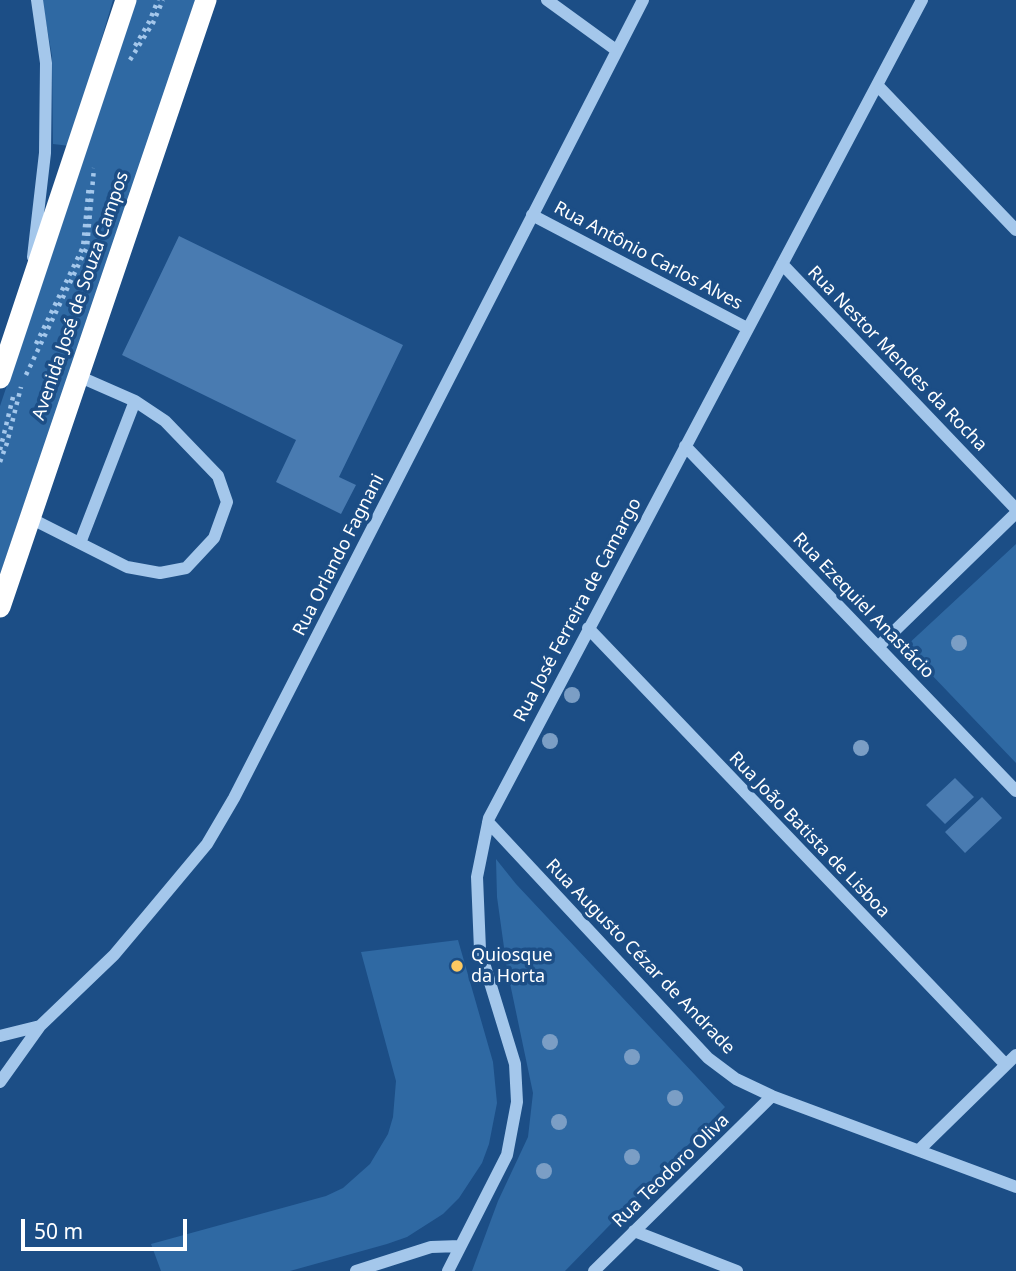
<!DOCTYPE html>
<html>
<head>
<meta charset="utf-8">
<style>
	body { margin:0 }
	#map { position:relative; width:1016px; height:1271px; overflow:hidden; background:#1c4e86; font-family:"Noto Sans",sans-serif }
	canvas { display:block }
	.scale { position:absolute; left:21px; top:1219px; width:166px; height:32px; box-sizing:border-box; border:4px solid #fff; border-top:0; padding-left:9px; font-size:21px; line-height:24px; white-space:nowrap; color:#fff; -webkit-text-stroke:5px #1c4e86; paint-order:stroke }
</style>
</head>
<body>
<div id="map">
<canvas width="1016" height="1271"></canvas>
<div class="scale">50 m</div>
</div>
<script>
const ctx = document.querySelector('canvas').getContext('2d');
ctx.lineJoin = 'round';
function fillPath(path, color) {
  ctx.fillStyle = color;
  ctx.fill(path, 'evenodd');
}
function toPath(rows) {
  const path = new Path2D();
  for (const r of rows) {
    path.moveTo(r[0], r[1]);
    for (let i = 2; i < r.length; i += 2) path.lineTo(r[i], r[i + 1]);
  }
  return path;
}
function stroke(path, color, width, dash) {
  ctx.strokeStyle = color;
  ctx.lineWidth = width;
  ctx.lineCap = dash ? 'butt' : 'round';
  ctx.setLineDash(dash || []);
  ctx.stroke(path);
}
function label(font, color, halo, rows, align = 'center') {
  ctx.font = font + ' "Noto Sans",sans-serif';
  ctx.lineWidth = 7;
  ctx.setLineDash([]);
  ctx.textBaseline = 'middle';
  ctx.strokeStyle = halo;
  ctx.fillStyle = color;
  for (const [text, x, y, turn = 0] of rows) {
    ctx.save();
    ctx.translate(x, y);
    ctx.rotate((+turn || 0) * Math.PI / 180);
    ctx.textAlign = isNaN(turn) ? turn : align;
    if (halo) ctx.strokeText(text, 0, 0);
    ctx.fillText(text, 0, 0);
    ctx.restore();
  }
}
const green = toPath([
	[42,0,113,0,70,146,53,144,52,56],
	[136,0,195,0,141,165,0,574,0,406],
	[1016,544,1016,763,905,647],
	[496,859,516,884,725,1107,565,1271,472,1271,498,1201,528,1137,533,1093,507,969,497,897],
	[458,940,493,1062,497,1103,489,1144,482,1163,459,1198,443,1214,407,1237,387,1244,290,1271,161,1271,151,1244,326,1196,343,1188,370,1164,388,1134,393,1117,396,1081,361,952]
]);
const building = toPath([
	[179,236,403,345,339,477,356,485,341,514,276,482,296,440,122,355],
	[955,778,974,797,945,824,926,805],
	[982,797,1002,818,965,853,945,832]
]);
const path = toPath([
	[135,46,149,22,158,0],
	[130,60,153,23,163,0],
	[36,344,83,247,89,185],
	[26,375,87,247,94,168],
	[0,450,14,393],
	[0,462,7,443,21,387]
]);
const minor = toPath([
	[547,0,616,50],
	[877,85,1016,230],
	[532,215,747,328],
	[33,257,45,153,46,63,37,0],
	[782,264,1016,509],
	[685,446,1016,791],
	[30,518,127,567,160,573,186,568,214,538,227,502,218,476,165,421,135,401,78,376],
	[80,543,135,401],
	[588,628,1006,1065],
	[878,647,1016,513],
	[488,822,708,1058,736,1079,772,1096,1016,1187],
	[0,1036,40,1026],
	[0,1082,40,1026,114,955,151,911,207,844,234,798,643,0],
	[919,1150,1016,1055],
	[634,1231,737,1271],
	[356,1271,431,1247,460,1246],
	[448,1271,507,1155,517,1102,515,1064,480,950,477,877,489,818,922,0],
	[594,1271,772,1096]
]);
const highway = toPath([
	[0,378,126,0],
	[0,607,206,0]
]);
const trees = [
	[959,643],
	[572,695],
	[550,741],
	[861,748],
	[538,956],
	[550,1042],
	[632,1057],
	[675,1098],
	[559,1122],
	[632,1157],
	[544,1171]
];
const markers = [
	[457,966,7,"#fcc861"]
];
const streetNames = [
	["Rua Antônio Carlos Alves",648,256,28],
	["Avenida José de Souza Campos",81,296,-71],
	["Rua Nestor Mendes da Rocha",897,359,46],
	["Rua Orlando Fagnani",339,555,-63],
	["Rua Ezequiel Anastácio",863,606,46],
	["Rua José Ferreira de Camargo",578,610,-62],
	["Rua João Batista de Lisboa",809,835,46],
	["Rua Augusto Cézar de Andrade",640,957,46],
	["Rua Teodoro Oliva",671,1171,-44]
];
const poiNames = [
	["Quiosque",471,956],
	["da Horta",471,977]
];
fillPath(green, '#2f69a3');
fillPath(building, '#497bb1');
stroke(path, '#a4c7eb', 4.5, [3.5, 5]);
stroke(minor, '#a4c7eb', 12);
stroke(highway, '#fff', 21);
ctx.fillStyle = '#7b9ec5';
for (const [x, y] of trees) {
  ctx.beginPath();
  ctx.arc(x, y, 8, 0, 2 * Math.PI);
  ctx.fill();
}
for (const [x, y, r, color] of markers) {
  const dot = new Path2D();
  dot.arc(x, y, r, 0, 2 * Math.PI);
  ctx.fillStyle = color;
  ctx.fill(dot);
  stroke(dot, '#1c4e86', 2.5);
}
label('18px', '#fff', '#1c4e86', streetNames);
label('18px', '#fff', '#1c4e86', poiNames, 'left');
</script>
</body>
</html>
